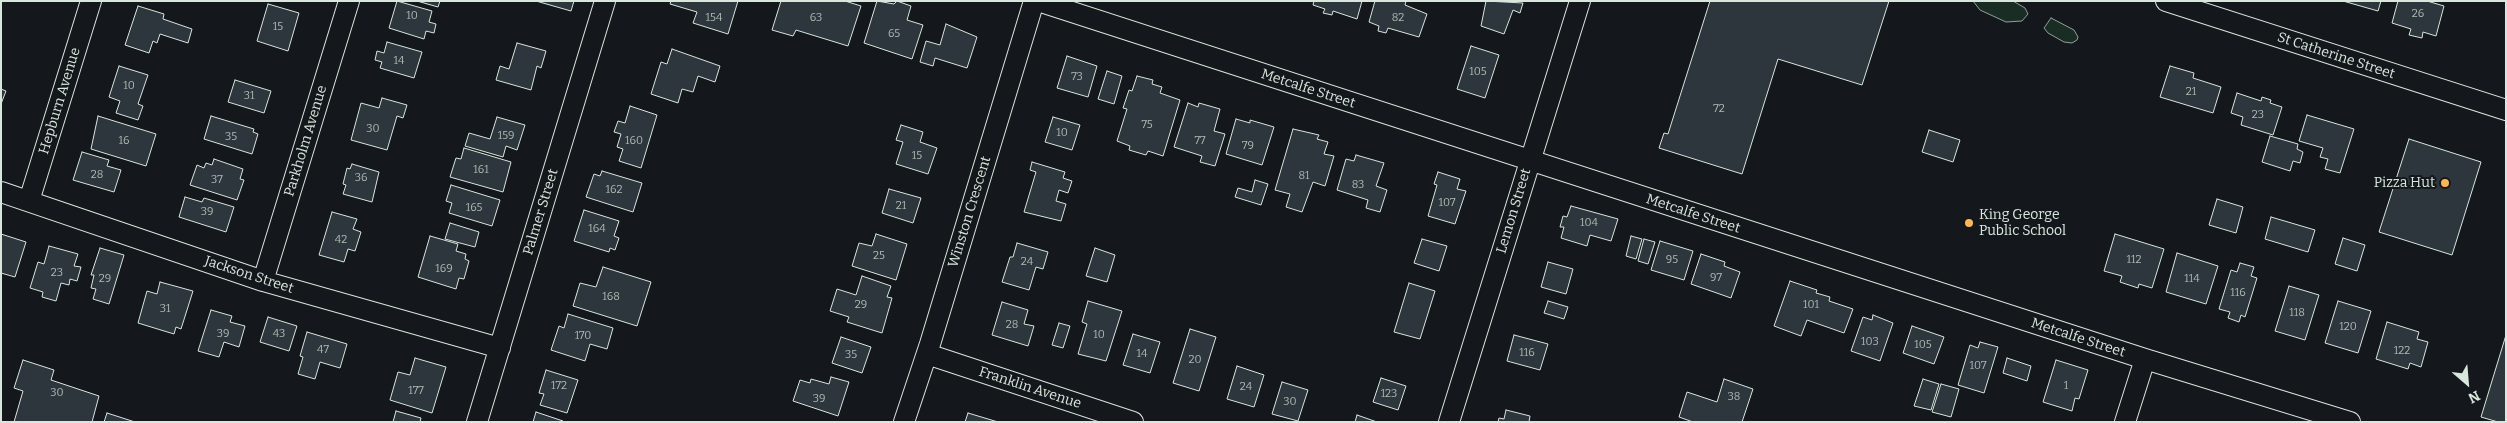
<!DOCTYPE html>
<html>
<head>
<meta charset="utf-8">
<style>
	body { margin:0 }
	#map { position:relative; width:2507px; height:423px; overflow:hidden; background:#14181c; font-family:Bitter,serif }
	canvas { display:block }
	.frame { position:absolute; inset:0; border:2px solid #d8e6dc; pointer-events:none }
	.north { position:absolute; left:2442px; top:358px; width:50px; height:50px; -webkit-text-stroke:4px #14181c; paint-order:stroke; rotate:153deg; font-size:14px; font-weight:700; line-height:20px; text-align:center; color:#d8e6dc }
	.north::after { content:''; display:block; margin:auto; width:18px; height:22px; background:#d8e6dc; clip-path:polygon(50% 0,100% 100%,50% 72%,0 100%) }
</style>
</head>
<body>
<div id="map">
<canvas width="2507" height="423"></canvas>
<div class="frame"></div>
<div class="north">N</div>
</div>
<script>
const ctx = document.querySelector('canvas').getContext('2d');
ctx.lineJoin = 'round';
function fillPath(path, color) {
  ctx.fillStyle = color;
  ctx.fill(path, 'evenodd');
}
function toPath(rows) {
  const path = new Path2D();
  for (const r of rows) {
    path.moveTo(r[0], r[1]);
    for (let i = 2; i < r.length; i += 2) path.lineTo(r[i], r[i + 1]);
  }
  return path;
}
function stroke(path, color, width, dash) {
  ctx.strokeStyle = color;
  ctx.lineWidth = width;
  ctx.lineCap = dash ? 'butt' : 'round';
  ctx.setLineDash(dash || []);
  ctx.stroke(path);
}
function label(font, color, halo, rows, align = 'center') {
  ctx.font = font + ' Bitter,serif';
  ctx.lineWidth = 4;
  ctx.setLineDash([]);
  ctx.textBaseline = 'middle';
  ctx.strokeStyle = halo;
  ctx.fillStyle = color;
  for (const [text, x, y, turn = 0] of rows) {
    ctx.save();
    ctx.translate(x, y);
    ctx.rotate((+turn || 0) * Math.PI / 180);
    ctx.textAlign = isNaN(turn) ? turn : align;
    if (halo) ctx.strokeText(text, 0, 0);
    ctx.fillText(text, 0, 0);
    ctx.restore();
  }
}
const green = toPath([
	[1973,1,2013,1,2025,8,2028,14,2022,21,2006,22,1980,10,1973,1],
	[2051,18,2074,30,2078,37,2077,40,2072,43,2064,42,2048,33,2044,28,2051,18]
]);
const building = toPath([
	[397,1,432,11,429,22,436,24,434,33,426,31,424,39,389,28,397,1],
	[417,1,440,1,438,7,417,1],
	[536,1,574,1,571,11,536,1],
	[671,1,738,1,728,34,693,23,697,12,670,4,671,1],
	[781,1,845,1,861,6,848,46,796,30,793,36,772,30,781,1],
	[877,1,894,4,897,1,911,6,907,20,923,25,912,59,864,43,877,1],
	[1314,1,1362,1,1357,19,1333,11,1332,15,1323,13,1325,9,1313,5,1314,1],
	[1375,1,1406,1,1405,5,1427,14,1419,37,1388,28,1386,33,1378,31,1379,26,1369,22,1375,1],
	[1486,1,1523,3,1520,13,1513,10,1504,34,1481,26,1486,1],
	[1710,1,1889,1,1862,85,1778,59,1742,174,1659,148,1664,133,1668,134,1710,1],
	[2343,1,2381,1,2378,11,2343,1],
	[2398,1,2427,1,2444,6,2436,36,2423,32,2422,38,2409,35,2411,29,2392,23,2398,1],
	[268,4,299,13,288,51,257,41,268,4],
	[138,6,164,14,163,19,192,29,188,43,160,34,157,43,153,41,149,53,125,45,138,6],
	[946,24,977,37,967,68,935,58,933,66,920,62,926,41,940,45,946,24],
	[387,42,422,52,414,78,380,68,382,62,375,60,377,51,384,53,387,42],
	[517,43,546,51,541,68,537,66,531,90,496,80,500,66,509,69,517,43],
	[1471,46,1499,55,1485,98,1457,89,1471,46],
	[672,49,720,66,715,82,698,76,693,92,682,89,678,103,651,94,661,62,667,64,672,49],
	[1067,56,1097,66,1088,97,1057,88,1067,56],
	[119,66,148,75,138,104,143,106,138,120,116,113,120,101,109,97,119,66],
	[2170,66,2194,73,2193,78,2221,87,2213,113,2160,97,2170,66],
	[1107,71,1122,76,1114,104,1098,99,1107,71],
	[1137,76,1153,80,1152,84,1162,87,1160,93,1180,100,1163,156,1148,151,1146,155,1129,150,1130,146,1117,141,1127,109,1123,108,1129,90,1132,91,1137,76],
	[235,80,271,91,264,113,228,102,235,80],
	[1,89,6,91,1,104,1,89],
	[2237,93,2261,101,2262,97,2271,100,2270,103,2282,107,2273,135,2241,125,2243,117,2231,113,2237,93],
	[382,98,407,105,403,118,397,116,387,150,351,140,361,103,379,108,382,98],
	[1188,103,1198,107,1199,103,1220,109,1214,131,1225,134,1215,166,1200,162,1202,156,1174,147,1188,103],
	[630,106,657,115,641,168,619,161,623,149,617,147,621,134,614,132,618,121,625,123,630,106],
	[2307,115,2354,129,2340,173,2325,169,2328,159,2320,157,2323,148,2299,141,2307,115],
	[98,116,156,134,146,166,91,149,98,116],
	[211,116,254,129,253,132,258,134,252,154,204,139,211,116],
	[497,117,525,125,517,150,506,146,503,157,465,146,469,133,490,139,497,117],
	[1053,117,1080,125,1072,150,1045,142,1053,117],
	[1236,119,1250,123,1250,120,1274,127,1262,165,1226,154,1236,119],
	[901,125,923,132,920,142,937,148,928,174,896,164,903,142,896,140,901,125],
	[1293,129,1319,135,1317,139,1328,142,1324,154,1334,156,1325,186,1313,182,1302,212,1286,207,1290,194,1275,190,1293,129],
	[1929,130,1960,140,1953,162,1922,152,1929,130],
	[2270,136,2298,144,2297,149,2303,152,2300,163,2293,161,2290,171,2262,162,2270,136],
	[2409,139,2481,162,2452,255,2379,232,2409,139],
	[464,148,511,162,503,192,450,177,456,158,461,159,464,148],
	[82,152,109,160,107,166,121,170,114,192,73,180,82,152],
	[1356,155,1384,163,1376,186,1387,190,1380,212,1366,208,1368,200,1337,190,1346,159,1354,161,1356,155],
	[214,159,243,169,240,179,244,180,237,200,190,185,197,165,204,168,206,163,212,165,214,159],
	[1032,162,1065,172,1063,178,1072,181,1068,193,1059,190,1056,201,1066,204,1061,221,1024,212,1036,172,1030,170,1032,162],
	[352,164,379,172,372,202,343,194,346,185,343,184,347,168,350,169,352,164],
	[602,171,642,183,633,212,586,197,594,174,600,176,602,171],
	[1438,172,1460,179,1457,189,1466,191,1455,224,1428,216,1437,185,1434,184,1438,172],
	[1255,180,1268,184,1261,205,1235,197,1238,188,1252,192,1255,180],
	[451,185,500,200,492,226,449,213,452,203,446,201,451,185],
	[889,189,921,198,913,223,882,213,889,189],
	[185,197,202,202,204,198,234,207,226,232,179,217,185,197],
	[2217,199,2243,207,2236,233,2209,225,2217,199],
	[1571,206,1618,219,1611,241,1590,235,1587,246,1561,238,1564,227,1560,227,1563,216,1567,217,1571,206],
	[584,210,619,221,614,236,619,238,615,250,610,248,609,252,574,241,584,210],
	[332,212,357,219,353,229,361,232,355,251,348,249,344,262,319,255,332,212],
	[2271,217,2315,230,2308,252,2265,239,2271,217],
	[450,223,479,232,475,247,445,239,450,223],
	[1,234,26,242,15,277,1,273,1,234],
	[876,234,907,244,896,280,852,266,859,243,872,246,876,234],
	[2115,234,2164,249,2152,288,2139,284,2138,288,2120,282,2122,276,2104,271,2115,234],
	[430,236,458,244,456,251,466,254,465,259,469,261,464,279,459,278,456,289,418,277,430,236],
	[1631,236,1642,239,1636,259,1626,256,1631,236],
	[2343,238,2365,245,2357,271,2335,264,2343,238],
	[1422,239,1447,246,1439,271,1414,263,1422,239],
	[1644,239,1655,242,1648,264,1638,261,1644,239],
	[1660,241,1693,251,1684,280,1651,270,1660,241],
	[1017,243,1048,252,1043,269,1036,267,1029,290,1002,282,1010,257,1013,257,1017,243],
	[49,246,78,254,74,266,81,267,77,281,70,279,69,285,61,283,56,301,42,297,43,292,30,288,38,262,44,264,49,246],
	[100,248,124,255,109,304,93,299,96,289,91,288,94,275,91,275,100,248],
	[1095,248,1115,255,1107,282,1086,276,1095,248],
	[2177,253,2218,266,2206,304,2166,292,2177,253],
	[1701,254,1725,262,1724,266,1740,272,1731,298,1691,284,1701,254],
	[1548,262,1573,269,1566,294,1541,287,1548,262],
	[2240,263,2254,267,2251,276,2257,278,2245,317,2241,315,2239,322,2228,318,2230,312,2219,309,2231,270,2237,272,2240,263],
	[603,267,651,282,637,326,573,306,580,283,596,287,603,267],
	[862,276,891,286,887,297,892,298,882,333,847,322,849,317,830,311,837,289,856,295,862,276],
	[1790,281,1817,290,1816,293,1830,297,1829,301,1853,309,1844,333,1807,320,1801,336,1774,326,1790,281],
	[160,282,193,291,181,329,176,327,174,334,138,323,147,291,157,294,160,282],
	[1409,283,1435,291,1420,339,1394,332,1409,283],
	[2289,286,2319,295,2305,340,2275,331,2289,286],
	[1088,301,1122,311,1106,361,1078,354,1087,324,1082,322,1088,301],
	[1548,301,1568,307,1564,319,1544,313,1548,301],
	[2338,301,2371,311,2358,353,2325,343,2338,301],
	[1002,302,1028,310,1024,324,1034,326,1028,346,992,335,1002,302],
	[211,310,232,316,230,322,245,326,239,347,224,342,219,357,198,351,211,310],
	[568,314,613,328,607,349,590,344,585,361,551,350,559,326,564,328,568,314],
	[1873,315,1893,323,1880,361,1851,351,1863,317,1872,320,1873,315],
	[268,317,297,326,289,351,260,342,268,317],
	[2387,322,2419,332,2417,339,2428,342,2421,367,2410,363,2408,369,2376,359,2387,322],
	[1059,323,1070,326,1063,348,1052,345,1059,323],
	[1912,326,1944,337,1934,364,1903,353,1912,326],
	[1190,329,1216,337,1199,391,1173,383,1190,329],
	[307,332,347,344,340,368,320,362,315,379,298,374,303,357,300,356,307,332],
	[1133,334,1160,342,1150,373,1123,365,1133,334],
	[1514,335,1548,344,1540,370,1507,361,1514,335],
	[2506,335,2506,422,2498,422,2481,417,2506,335],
	[841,337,871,347,862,373,832,363,841,337],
	[1980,342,1998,347,1984,393,1958,385,1970,345,1978,348,1980,342],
	[415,358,446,367,432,413,390,400,398,372,410,375,415,358],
	[2007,358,2031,366,2027,381,2003,373,2007,358],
	[23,360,54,370,51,380,99,396,92,422,14,422,23,391,14,388,23,360],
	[2056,360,2088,370,2079,399,2075,398,2072,411,2043,402,2056,360],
	[1237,366,1264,375,1254,407,1227,399,1237,366],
	[546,370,578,380,567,413,540,405,544,394,539,393,546,370],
	[831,377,849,382,838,416,793,401,800,380,810,383,811,379,829,384,831,377],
	[1381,378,1406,386,1398,410,1373,402,1381,378],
	[1724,379,1753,389,1742,422,1693,422,1679,417,1687,392,1717,402,1724,379],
	[1923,379,1939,384,1931,410,1914,406,1923,379],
	[1282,382,1308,390,1298,421,1272,414,1282,382],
	[1941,384,1959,389,1951,417,1932,412,1941,384],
	[1506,410,1530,416,1529,422,1498,422,1499,418,1504,419,1506,410],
	[396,411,421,418,420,422,393,422,396,411],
	[536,412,563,421,563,422,533,422,536,412],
	[107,413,135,422,104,422,107,413],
	[968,413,998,422,965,422,968,413],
	[1357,415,1377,422,1355,422,1357,415]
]);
const street = toPath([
	[1038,1,2145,359,2350,422],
	[2166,1,2506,110],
	[1,192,263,281,500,348],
	[29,201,91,1],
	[263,281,349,1],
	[927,354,1133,422],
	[477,422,605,1],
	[904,422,930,344,1034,1],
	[1449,422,1580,1],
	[2125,422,2145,359]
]);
const markers = [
	[2445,183,5,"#ffb74d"],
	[1969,223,5,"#ffb74d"]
];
const numberNames = [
	["26",2418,14],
	["10",412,16],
	["154",714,18],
	["63",816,18],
	["82",1398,18],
	["15",278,27],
	["65",894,34],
	["14",399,61],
	["105",1478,72],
	["73",1077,77],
	["10",129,86],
	["21",2191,92],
	["31",249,96],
	["72",1719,109],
	["23",2258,115],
	["75",1147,125],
	["30",373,129],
	["10",1062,133],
	["159",506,136],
	["35",231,137],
	["16",124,141],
	["160",634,141],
	["77",1200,141],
	["79",1248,146],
	["15",917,156],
	["161",481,170],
	["28",97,175],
	["81",1304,176],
	["36",361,178],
	["37",217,180],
	["83",1358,185],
	["162",614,190],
	["107",1447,203],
	["21",901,206],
	["165",474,208],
	["39",207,212],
	["104",1589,223],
	["164",597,229],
	["42",341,240],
	["25",879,256],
	["95",1672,260],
	["112",2134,260],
	["24",1027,262],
	["169",444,269],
	["23",57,273],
	["97",1716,278],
	["29",105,279],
	["114",2192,279],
	["116",2238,293],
	["168",611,297],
	["29",861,305],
	["101",1811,305],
	["31",165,309],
	["118",2297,313],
	["28",1012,325],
	["120",2348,327],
	["39",223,334],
	["43",279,334],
	["10",1099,335],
	["170",583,336],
	["103",1870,342],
	["105",1923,345],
	["47",323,350],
	["122",2402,351],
	["116",1527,353],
	["14",1142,354],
	["35",851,355],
	["20",1195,360],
	["107",1978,366],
	["172",559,386],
	["1",2066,386],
	["24",1246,387],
	["177",416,391],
	["30",57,393],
	["123",1389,394],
	["38",1734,397],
	["39",819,399],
	["30",1290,402]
];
const streetNames = [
	["St Catherine Street",2336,56,18],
	["Metcalfe Street",1308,89,18],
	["Hepburn Avenue",60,101,-73],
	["Parkholm Avenue",306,141,-73],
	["Lemon Street",1514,211,-73],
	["Palmer Street",541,212,-73],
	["Winston Crescent",970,212,-73],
	["Metcalfe Street",1693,214,18],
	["Jackson Street",249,275,18],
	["Metcalfe Street",2078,338,18],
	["Franklin Avenue",1030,388,18]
];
const poiNames = [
	["Pizza Hut",2435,183],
	["King George",1979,215,"left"],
	["Public School",1979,231,"left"]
];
fillPath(green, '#1a2d24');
stroke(green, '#939e99', 1);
fillPath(building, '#2c363c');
stroke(building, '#d8e6dc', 1);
stroke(street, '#d8e6dc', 22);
stroke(street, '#14181c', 20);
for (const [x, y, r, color] of markers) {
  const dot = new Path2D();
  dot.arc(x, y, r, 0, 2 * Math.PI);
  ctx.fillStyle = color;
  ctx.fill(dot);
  stroke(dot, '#14181c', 2);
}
label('11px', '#adbab4', null, numberNames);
label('14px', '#d8e6dc', '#14181c', streetNames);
label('14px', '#d8e6dc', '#14181c', poiNames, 'right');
</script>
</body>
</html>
